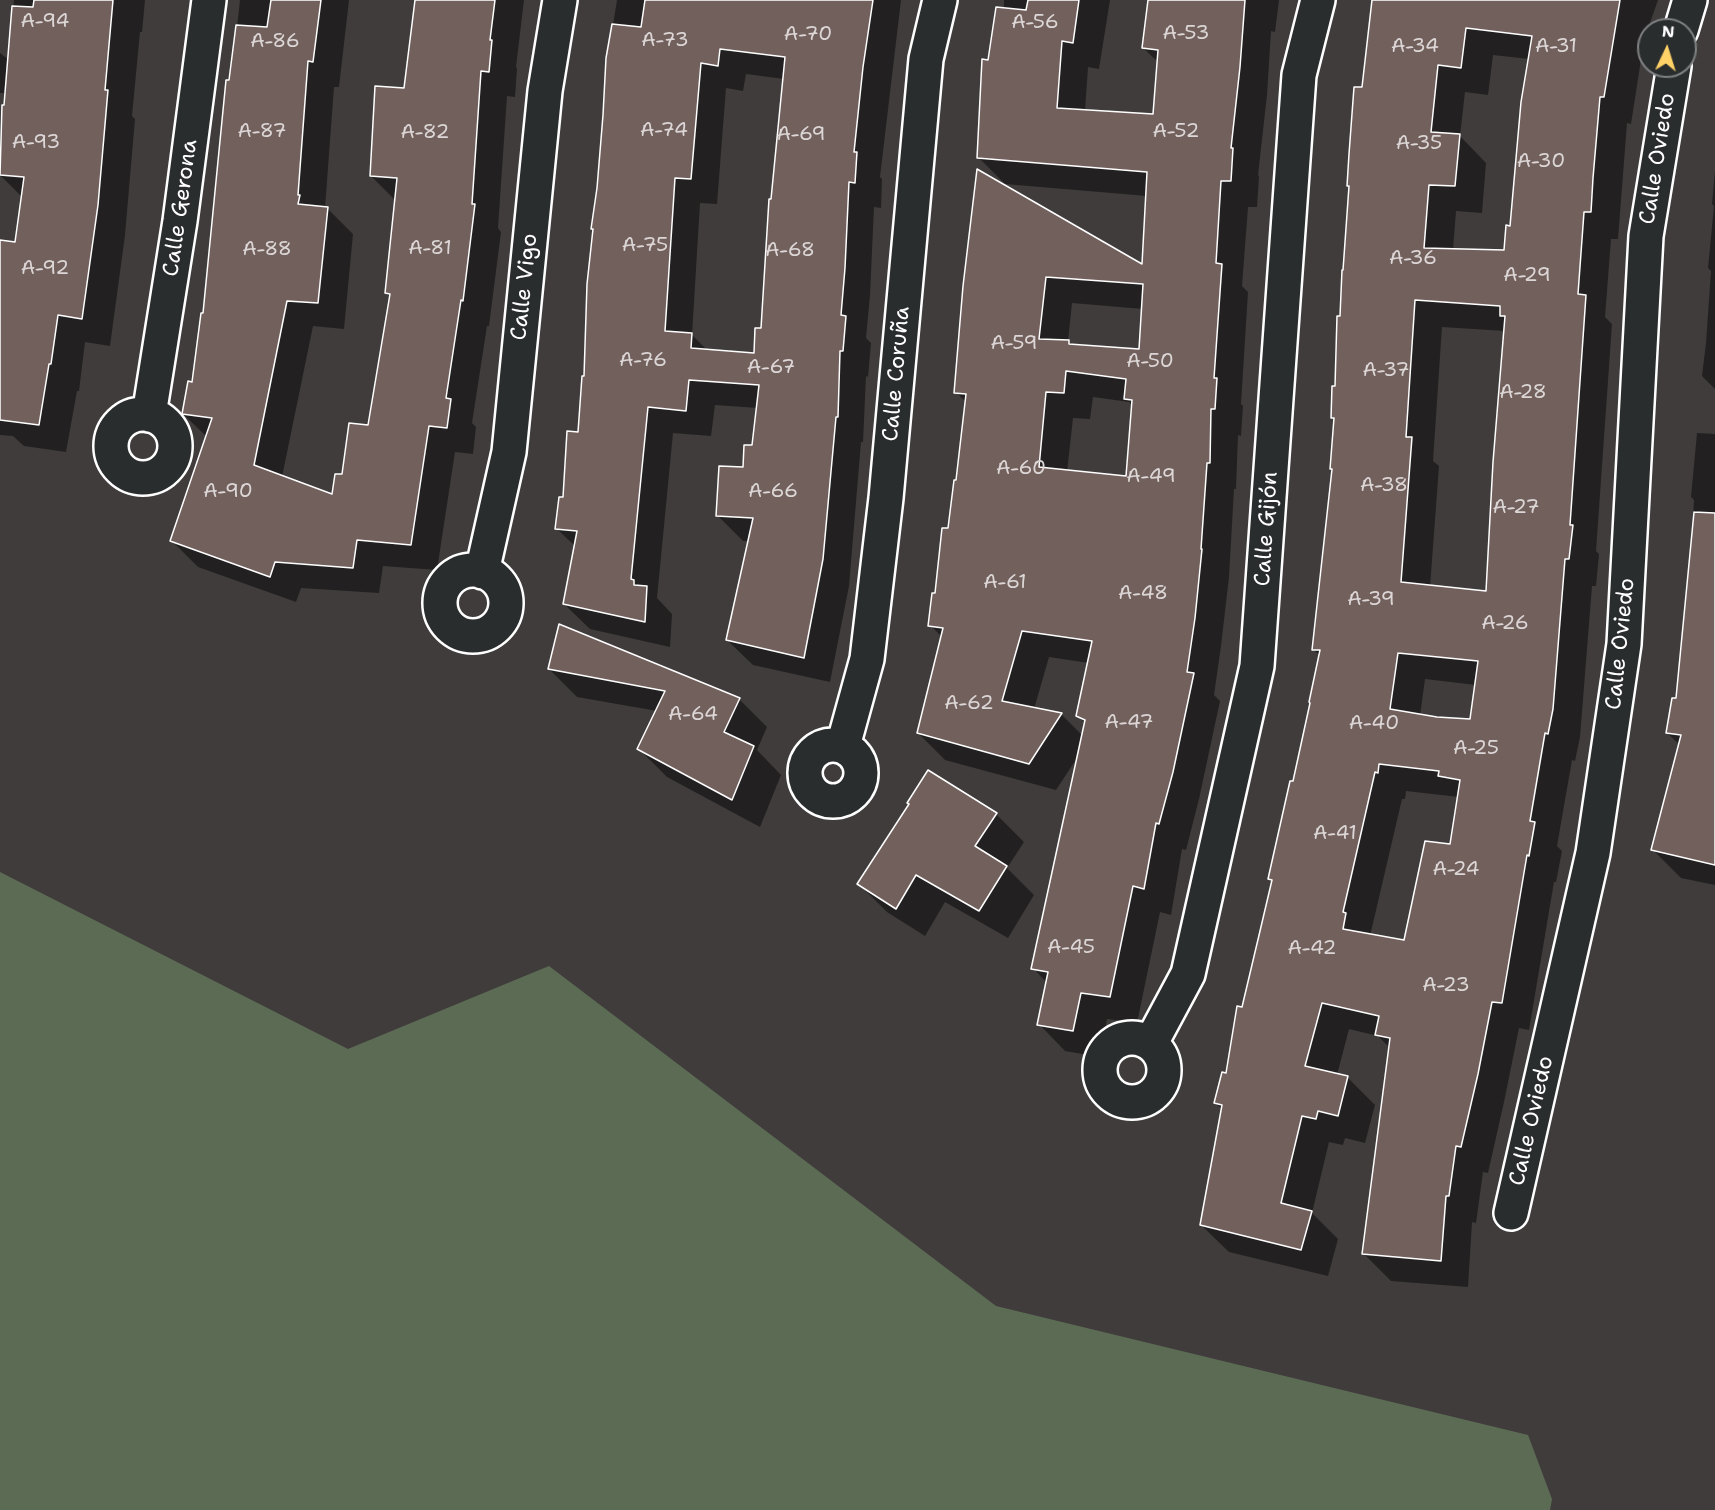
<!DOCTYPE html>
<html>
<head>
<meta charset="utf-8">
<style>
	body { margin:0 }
	#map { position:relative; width:1715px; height:1510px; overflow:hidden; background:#403c3c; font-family:"Shantell Sans",sans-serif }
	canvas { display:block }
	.north { position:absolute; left:1637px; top:18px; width:60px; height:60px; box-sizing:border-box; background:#2a2d2e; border:2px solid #7f8182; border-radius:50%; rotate:4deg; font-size:16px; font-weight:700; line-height:24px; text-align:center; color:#fff }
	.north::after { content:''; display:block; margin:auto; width:21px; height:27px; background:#ffd166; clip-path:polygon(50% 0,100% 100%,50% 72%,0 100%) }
</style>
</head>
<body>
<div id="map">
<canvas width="1715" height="1510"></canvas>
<div class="north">N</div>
</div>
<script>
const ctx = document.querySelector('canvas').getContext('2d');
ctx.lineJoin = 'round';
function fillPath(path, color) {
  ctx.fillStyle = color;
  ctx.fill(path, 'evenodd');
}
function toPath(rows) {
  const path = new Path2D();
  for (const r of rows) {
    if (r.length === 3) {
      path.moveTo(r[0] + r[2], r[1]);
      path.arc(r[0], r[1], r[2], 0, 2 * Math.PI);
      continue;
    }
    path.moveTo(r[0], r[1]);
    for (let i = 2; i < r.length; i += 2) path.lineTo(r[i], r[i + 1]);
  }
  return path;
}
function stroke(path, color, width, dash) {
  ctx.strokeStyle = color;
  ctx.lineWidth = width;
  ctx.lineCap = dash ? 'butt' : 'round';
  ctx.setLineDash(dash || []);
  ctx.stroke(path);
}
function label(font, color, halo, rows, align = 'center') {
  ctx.font = font + ' "Shantell Sans",sans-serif';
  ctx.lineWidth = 4.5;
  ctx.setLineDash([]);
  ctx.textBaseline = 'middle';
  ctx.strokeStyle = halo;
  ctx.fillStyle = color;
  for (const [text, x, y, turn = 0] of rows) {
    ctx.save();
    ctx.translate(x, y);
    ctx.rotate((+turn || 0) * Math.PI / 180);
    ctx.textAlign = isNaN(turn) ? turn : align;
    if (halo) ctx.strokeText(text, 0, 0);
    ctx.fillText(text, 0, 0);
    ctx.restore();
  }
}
const green = toPath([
	[0,872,348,1049,549,966,996,1306,1528,1435,1552,1499,1550,1510,0,1510]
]);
const shadow = toPath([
	[14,0,145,0,142,32,140,32,132,116,135,119,125,235,110,346,85,342,79,391,77,391,66,452,24,446,13,436,0,435,0,241,16,243,23,198,0,175,4,93,0,93,0,53,9,60],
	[240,0,349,0,339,87,334,87,325,208,327,208,353,234,344,329,313,326,282,477,333,496,369,427,391,297,387,293,396,201,371,176,406,90,417,0,524,0,516,67,517,68,515,97,507,96,498,228,501,232,489,326,487,326,472,423,476,427,473,454,455,452,437,570,383,566,379,593,301,588,296,602,198,567,172,541,207,437,183,414,193,384,205,315],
	[617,0,901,0,880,177,882,179,881,208,874,207,870,295,866,338,871,343,868,377,866,376,863,442,861,442,849,586,830,682,753,665,727,640,749,541,743,541,717,515,744,469,754,447,758,408,715,405,711,436,673,433,657,598,672,614,670,647,590,629,564,604,576,547,557,529,579,433,585,378,594,230,592,228,598,188,608,56],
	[746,74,784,79,762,330,756,355,708,351,692,335,700,203,717,204,726,88,743,91],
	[1004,0,1110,0,1099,69,1088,67,1085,111,1155,116,1158,62,1143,48,1149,0,1279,0,1275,32,1271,31,1267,95,1258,175,1259,176,1257,207,1248,207,1242,286,1248,292,1241,404,1243,406,1241,436,1238,435,1236,489,1234,489,1229,577,1221,646,1214,695,1220,701,1199,799,1186,850,1182,849,1171,915,1160,912,1137,1023,1107,1019,1100,1057,1065,1051,1039,1024,1047,983,1033,968,1079,755,1056,790,945,760,918,733,942,637,930,625,957,481,967,403,956,392,965,286,1144,266,1147,196,1005,184,978,157,989,61,1004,9],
	[1072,303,1143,309,1141,351,1073,346,1068,341],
	[1093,397,1129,402,1133,406,1127,478,1067,472,1073,418,1090,419],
	[1049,657,1089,663,1078,716,1086,724,1083,736,1062,715,1034,709],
	[1376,0,1658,0,1644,40,1631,124,1627,123,1618,239,1611,239,1605,317,1612,324,1596,551,1599,554,1596,586,1592,586,1580,737,1575,761,1572,760,1557,846,1562,851,1556,882,1554,882,1529,1030,1519,1028,1504,1102,1488,1173,1483,1172,1476,1223,1472,1222,1468,1287,1391,1281,1363,1253,1390,1048,1378,1036,1349,1029,1337,1075,1348,1078,1375,1105,1365,1143,1345,1138,1343,1145,1329,1142,1312,1213,1338,1239,1328,1276,1229,1252,1201,1225,1223,1110,1215,1103,1227,1074,1273,882,1270,879,1294,783,1320,656,1314,650,1333,469,1335,420,1332,417,1364,89],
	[1493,55,1529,59,1511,228,1506,252,1453,250,1456,211,1482,213,1486,163,1460,136,1465,92,1488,95],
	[1442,327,1505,331,1488,593,1430,587,1439,466,1433,461],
	[1425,679,1476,685,1472,720,1420,716],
	[1406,791,1459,797,1451,846,1405,942,1370,936,1402,799,1405,799],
	[1715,170,1715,389,1702,376,1706,343,1711,271,1708,268,1714,206,1712,204],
	[1697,433,1715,434,1715,885,1681,878,1653,850,1680,745,1667,733,1677,700,1691,555,1694,500,1691,497],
	[549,669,739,699,767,727,757,750,781,775,760,827,667,777,639,749,657,711,577,697],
	[910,804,996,814,1024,842,1007,868,1034,895,1008,938,945,902,925,936,887,912,859,884]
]);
const building = toPath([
	[34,0,113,0,105,90,108,90,98,205,82,319,58,315,51,364,49,364,39,425,0,420,0,240,15,242,24,177,0,175,2,105,4,105,12,6,33,7,34,0],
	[271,0,321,0,313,62,308,61,298,195,300,195,298,204,328,207,318,303,287,301,254,465,332,494,335,474,342,474,349,423,368,425,390,294,385,293,397,178,370,176,375,86,404,88,415,0,495,0,490,40,492,40,489,72,481,71,472,204,475,204,463,301,461,300,446,398,451,399,447,428,429,426,411,545,357,540,353,568,275,562,270,577,170,541,212,418,182,414,188,381,192,382,201,313,203,313,226,80,229,80,236,25,267,27,271,0],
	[645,0,873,0,863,67,854,152,857,152,855,183,849,182,845,268,841,315,846,316,843,351,840,351,838,417,836,417,823,559,804,658,726,640,753,518,716,516,719,466,743,467,744,445,752,445,759,385,689,380,686,411,648,407,631,579,634,580,634,585,647,586,645,622,563,604,577,531,555,529,559,497,563,497,567,431,578,432,582,376,584,376,587,284,593,229,591,229,597,188,603,115,606,58,612,24,641,27,645,0],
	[720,49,785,57,771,199,769,199,761,328,755,328,754,353,691,348,692,333,665,331,675,178,691,179,701,63,718,66,720,49],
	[1028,0,1079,0,1073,43,1062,41,1057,108,1153,114,1158,50,1142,48,1148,0,1245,0,1240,67,1231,148,1233,148,1231,181,1221,181,1216,263,1222,264,1214,378,1217,378,1215,409,1211,409,1210,463,1207,463,1201,549,1202,549,1195,618,1187,672,1194,673,1173,772,1159,824,1156,823,1144,889,1133,886,1110,997,1081,993,1073,1031,1037,1025,1048,972,1031,969,1085,720,1076,716,1092,641,1022,631,1002,701,1062,713,1029,764,917,733,943,628,928,626,932,593,935,593,942,528,948,528,954,480,956,480,966,394,954,393,963,286,977,169,1142,264,1147,172,977,158,982,59,988,60,996,7,1026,10,1028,0],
	[1046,277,1143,284,1139,349,1069,344,1069,340,1039,339,1046,277],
	[1066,371,1126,379,1124,399,1132,400,1126,476,1039,467,1046,392,1064,393,1066,371],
	[1372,0,1620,0,1604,97,1600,97,1593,178,1591,212,1584,212,1578,294,1586,295,1570,525,1573,525,1569,559,1565,559,1553,709,1548,734,1545,733,1530,821,1535,822,1529,856,1527,855,1502,1003,1492,1002,1478,1074,1461,1147,1456,1146,1449,1196,1446,1196,1441,1261,1362,1254,1390,1038,1375,1035,1379,1016,1322,1003,1305,1066,1348,1076,1338,1116,1318,1111,1316,1119,1302,1116,1281,1203,1312,1211,1301,1250,1200,1225,1222,1105,1214,1103,1222,1072,1226,1073,1237,1006,1242,1007,1260,931,1272,880,1268,879,1290,781,1293,781,1310,703,1309,702,1320,650,1312,650,1332,469,1330,469,1334,418,1331,418,1332,386,1335,386,1337,316,1340,316,1342,270,1343,270,1349,186,1347,186,1349,154,1354,87,1362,87,1372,0],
	[1466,28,1532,36,1521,102,1510,226,1506,225,1504,250,1424,248,1429,185,1455,186,1460,134,1431,132,1438,65,1461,68,1466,28],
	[1415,300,1500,306,1500,316,1505,316,1493,462,1486,591,1401,582,1412,437,1406,437,1415,300],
	[1398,653,1478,661,1470,719,1437,717,1390,709,1398,653],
	[1379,764,1439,771,1438,776,1460,780,1450,844,1425,841,1404,940,1343,929,1346,913,1343,912,1375,772,1378,773,1379,764],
	[1694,512,1715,513,1715,865,1651,850,1681,735,1666,733,1672,698,1676,698,1694,512],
	[559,624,740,698,724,732,754,746,732,800,637,749,665,691,548,669,559,624],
	[928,770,997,813,975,846,1007,866,979,911,916,875,896,909,857,884,909,804,907,803,928,770]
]);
const minor = toPath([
	[1681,30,1690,0],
	[143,446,32],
	[149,415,180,221,209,0],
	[473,603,33],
	[482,572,509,452,545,91,560,0],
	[833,773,28],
	[843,746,867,659,886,498,926,59,940,0],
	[1132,1070,32],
	[1151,1043,1188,974,1257,666,1299,75,1318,0],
	[1511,1213,1593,853,1624,644,1646,236,1674,66]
]);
const numberNames = [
	["A-94",45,22],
	["A-56",1035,23],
	["A-53",1186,34],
	["A-70",808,35],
	["A-73",665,41],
	["A-86",275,42],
	["A-34",1415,47],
	["A-31",1556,47],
	["A-74",664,131],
	["A-87",262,132],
	["A-52",1176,132],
	["A-82",425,133],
	["A-69",801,135],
	["A-93",36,143],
	["A-35",1419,144],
	["A-30",1541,162],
	["A-75",645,246],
	["A-81",430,249],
	["A-88",267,250],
	["A-68",790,251],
	["A-36",1413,259],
	["A-92",45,269],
	["A-29",1527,276],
	["A-59",1014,344],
	["A-76",643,361],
	["A-50",1150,362],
	["A-67",771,368],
	["A-37",1386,371],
	["A-28",1523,393],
	["A-60",1021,469],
	["A-49",1151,477],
	["A-38",1384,486],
	["A-90",228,492],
	["A-66",773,492],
	["A-27",1516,508],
	["A-61",1005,583],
	["A-48",1143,594],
	["A-39",1371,600],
	["A-26",1505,624],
	["A-62",969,704],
	["A-64",693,715],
	["A-47",1129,723],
	["A-40",1374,724],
	["A-25",1476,749],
	["A-41",1335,834],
	["A-24",1456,870],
	["A-45",1071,948],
	["A-42",1312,949],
	["A-23",1446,986]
];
const streetNames = [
	["Calle Oviedo",1658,159,-81],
	["Calle Gerona",181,208,-82],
	["Calle Vigo",525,287,-84],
	["Calle Coruña",897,374,-85],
	["Calle Gijón",1267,529,-86],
	["Calle Oviedo",1621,644,-84],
	["Calle Oviedo",1532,1121,-77]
];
fillPath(green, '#5c6c54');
fillPath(shadow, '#0007');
fillPath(building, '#72605d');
stroke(building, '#fff', 1.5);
stroke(minor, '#fff', 38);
stroke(minor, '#2a2d2e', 33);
label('20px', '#dcd7d6', null, numberNames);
label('22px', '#fff', '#2a2d2e', streetNames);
</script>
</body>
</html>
